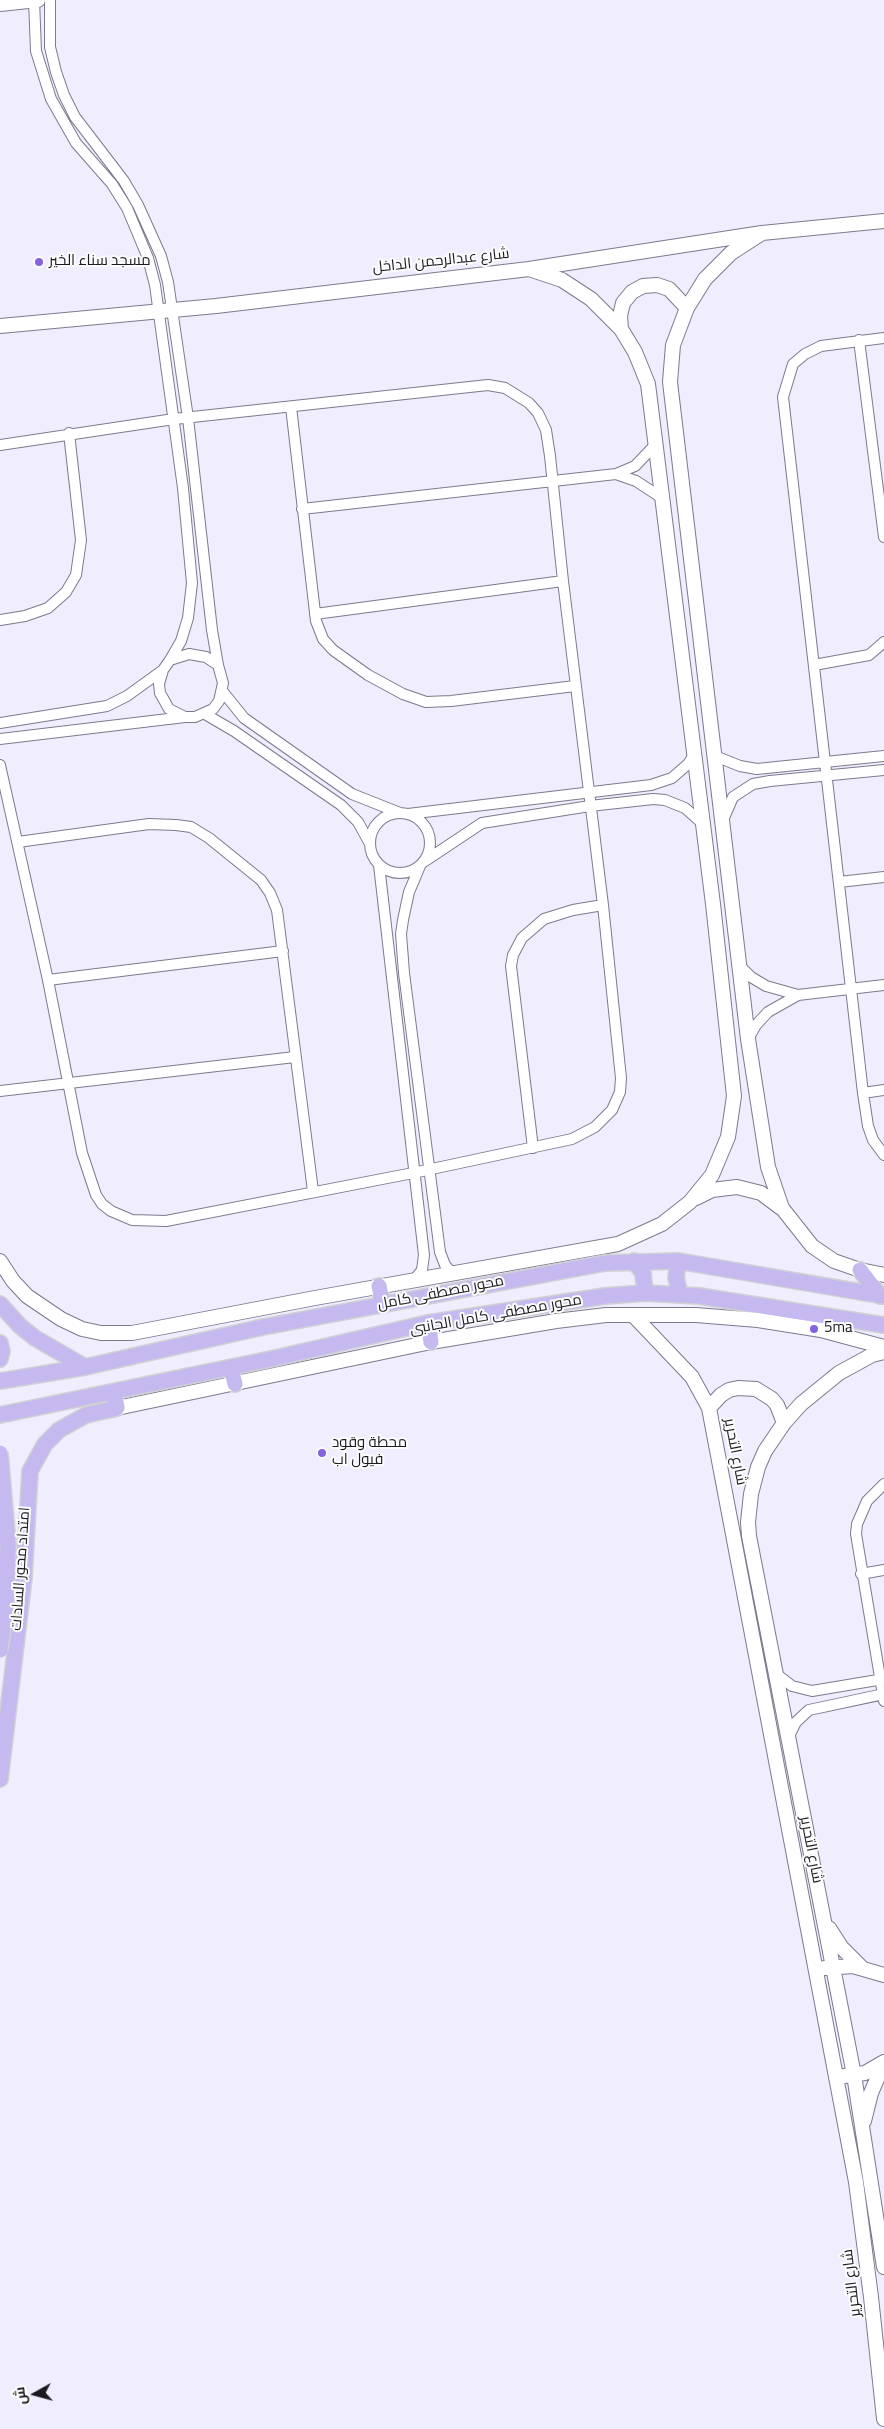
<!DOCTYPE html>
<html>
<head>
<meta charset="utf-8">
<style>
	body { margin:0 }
	#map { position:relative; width:884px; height:2429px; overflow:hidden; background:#efedfe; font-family:Georgia,Cairo,serif }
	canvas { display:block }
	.north { position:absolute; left:10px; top:2369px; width:50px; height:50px; -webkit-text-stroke:4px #fcfcfc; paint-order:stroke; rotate:263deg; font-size:14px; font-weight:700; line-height:20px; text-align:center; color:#1b1a21 }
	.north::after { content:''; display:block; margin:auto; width:18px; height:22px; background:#1b1a21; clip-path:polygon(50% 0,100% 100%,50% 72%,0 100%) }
</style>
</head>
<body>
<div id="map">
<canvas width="884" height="2429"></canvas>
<div class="north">ش</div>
</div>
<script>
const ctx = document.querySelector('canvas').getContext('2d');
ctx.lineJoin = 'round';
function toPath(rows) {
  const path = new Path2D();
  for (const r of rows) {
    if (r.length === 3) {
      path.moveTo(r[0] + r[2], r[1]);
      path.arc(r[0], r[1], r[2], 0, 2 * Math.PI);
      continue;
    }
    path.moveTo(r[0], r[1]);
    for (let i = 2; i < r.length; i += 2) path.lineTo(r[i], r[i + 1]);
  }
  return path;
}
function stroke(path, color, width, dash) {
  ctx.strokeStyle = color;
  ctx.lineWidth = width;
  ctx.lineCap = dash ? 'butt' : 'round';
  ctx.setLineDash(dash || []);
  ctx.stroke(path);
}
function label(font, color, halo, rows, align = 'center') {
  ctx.font = font + ' Georgia,Cairo,serif';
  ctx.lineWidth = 4;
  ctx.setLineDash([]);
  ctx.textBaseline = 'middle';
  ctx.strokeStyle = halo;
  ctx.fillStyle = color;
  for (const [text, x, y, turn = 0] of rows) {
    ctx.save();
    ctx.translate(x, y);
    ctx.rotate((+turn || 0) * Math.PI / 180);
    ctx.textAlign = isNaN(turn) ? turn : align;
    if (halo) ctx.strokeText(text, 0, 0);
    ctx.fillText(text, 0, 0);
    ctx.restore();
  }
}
const street = toPath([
	[34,0,36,51,51,99,76,143,112,184,127,208,148,258,155,285,183,488,192,583,188,618,181,641,170,660],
	[50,0,50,47,56,72,64,95,75,117,124,181,138,205,161,256,168,282,188,418,212,630,218,665],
	[884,338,821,346,805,354,793,364,783,397,863,1093,868,1126,873,1140,884,1155],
	[859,340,884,537],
	[291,407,316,621,323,639,333,650,368,675,403,694,426,702,451,701,575,686],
	[0,445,174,419,488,385,505,388,529,403,538,413,546,430,550,456,563,581,603,905,621,1078,620,1092,612,1110,595,1127,572,1139,413,1173,166,1221,132,1220,111,1211,102,1204,96,1195,82,1153,48,980,0,765],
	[616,474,636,481,662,498],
	[302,509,616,474,635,466,656,444],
	[315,614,563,581],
	[0,620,25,616,48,608,66,592,76,575,81,540,69,433],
	[189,654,206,657,218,665,223,683,219,701,213,709,195,717,185,717,169,709,160,693,159,684,163,670,170,660,189,654],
	[814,665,869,655,884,642],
	[223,692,244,718,352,794,400,813],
	[205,714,234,731,341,805,358,822,370,844],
	[0,723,107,706,127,696,163,670],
	[0,739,185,717],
	[715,756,740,766,757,769,884,756],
	[400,843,30],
	[408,814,651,785,672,778,688,764,694,755],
	[723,820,733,797,753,784,770,781,884,770],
	[18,842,149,824,176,825,191,827,209,838,261,880,270,893,277,910,313,1191],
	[425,861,482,823,590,806,653,799,665,800,685,808,702,823],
	[379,865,424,1255,422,1270,414,1280],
	[420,866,409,892,403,920,401,934,404,973,440,1252,445,1265,453,1274],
	[839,882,884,877],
	[740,966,751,977,766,986,798,995],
	[48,980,283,951],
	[748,1039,756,1025,768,1012,798,995,884,985],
	[0,1091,295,1057],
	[863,1093,884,1090],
	[533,1148,511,966,513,955,522,938,544,919,573,910,603,905],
	[884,1484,867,1501,857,1524,856,1534,884,1701],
	[861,1574,884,1570],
	[775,1673,792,1686,812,1691,884,1679],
	[788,1738,796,1722,809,1710,884,1694]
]);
const secondary = toPath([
	[0,4,38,0],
	[762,233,731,253,705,279,687,308,673,345,670,382,748,1039,768,1167,782,1208,812,1246,834,1261,860,1270,884,1275],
	[0,326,216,306,529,269,762,233,884,221],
	[621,329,620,316,623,303,632,292,643,286,657,285,669,289,687,308],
	[696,1198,712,1190,737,1187,761,1193,781,1208],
	[0,1261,13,1281,27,1296,61,1319,82,1329,101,1333,132,1333,315,1298,618,1244,662,1224,690,1202,712,1175,728,1137,734,1096,713,904,648,384,635,352,621,329,591,299,562,280,529,269],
	[633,1315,692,1377,709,1408,856,2182,871,2297,884,2419],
	[884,1352,872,1355,839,1373,801,1404,784,1423,765,1451,758,1467,751,1494,748,1522,749,1536,854,2075,884,2267],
	[117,1408,431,1342,556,1321,606,1315,696,1315,758,1320,821,1330,884,1347],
	[709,1408,721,1395,729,1390,738,1388,756,1389,772,1399,777,1405,784,1423],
	[829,1928,842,1948,862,1968],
	[824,1968,853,1966,884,1975],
	[844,2076,865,2073,884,2062],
	[864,2121,871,2093,884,2063]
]);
const primary = toPath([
	[634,1261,643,1273,645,1293],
	[678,1261,676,1278,680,1294],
	[860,1270,880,1296],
	[379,1286,383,1305],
	[0,1304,20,1326,35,1338,85,1367],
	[428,1323,431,1342],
	[0,1343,2,1351,0,1359],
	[231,1368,235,1384],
	[0,1381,85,1367,263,1327,605,1263,678,1261,884,1296],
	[0,1415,271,1359,428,1323,605,1296,645,1293,699,1296,884,1325],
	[0,1779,24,1577,30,1471,45,1444,59,1430,86,1415,117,1408,114,1392]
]);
const primaryBridge = toPath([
	[0,1453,8,1545,6,1602,0,1650]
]);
const markers = [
	[39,262,5,"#8563de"],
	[814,1329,5,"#8563de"],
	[322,1453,5,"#8563de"]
];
const poiNames = [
	["مسجد سناء الخير",49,262],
	["5ma",824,1329],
	["محطة وقود",332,1444],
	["فيول اب",332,1461]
];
const streetNames = [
	["شارع عبدالرحمن الداخل",441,262,-6],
	["محور مصطفى كامل",441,1294,-11],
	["محور مصطفى كامل الجانبى",496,1316,-10],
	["شارع التحرير",734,1452,79],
	["امتداد محور السادات",22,1569,-86],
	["شارع التحرير",810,1850,79],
	["شارع التحرير",853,2283,-97]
];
stroke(street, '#7c7a8c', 12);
stroke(secondary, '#7c7a8c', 16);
stroke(primary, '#d1d1d3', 18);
stroke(street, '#fff', 10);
stroke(secondary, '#fff', 14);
stroke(primary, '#c5b9ef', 15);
stroke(primaryBridge, '#d1d1d3', 18, []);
stroke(primaryBridge, '#c5b9ef', 15);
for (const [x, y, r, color] of markers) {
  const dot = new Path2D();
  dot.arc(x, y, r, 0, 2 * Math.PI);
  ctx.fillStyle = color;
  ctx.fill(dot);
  stroke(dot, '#fcfcfc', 2);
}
label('15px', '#1b1a21', '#fcfcfc', poiNames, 'left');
label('15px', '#1b1a21', '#fcfcfc', streetNames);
</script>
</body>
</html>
